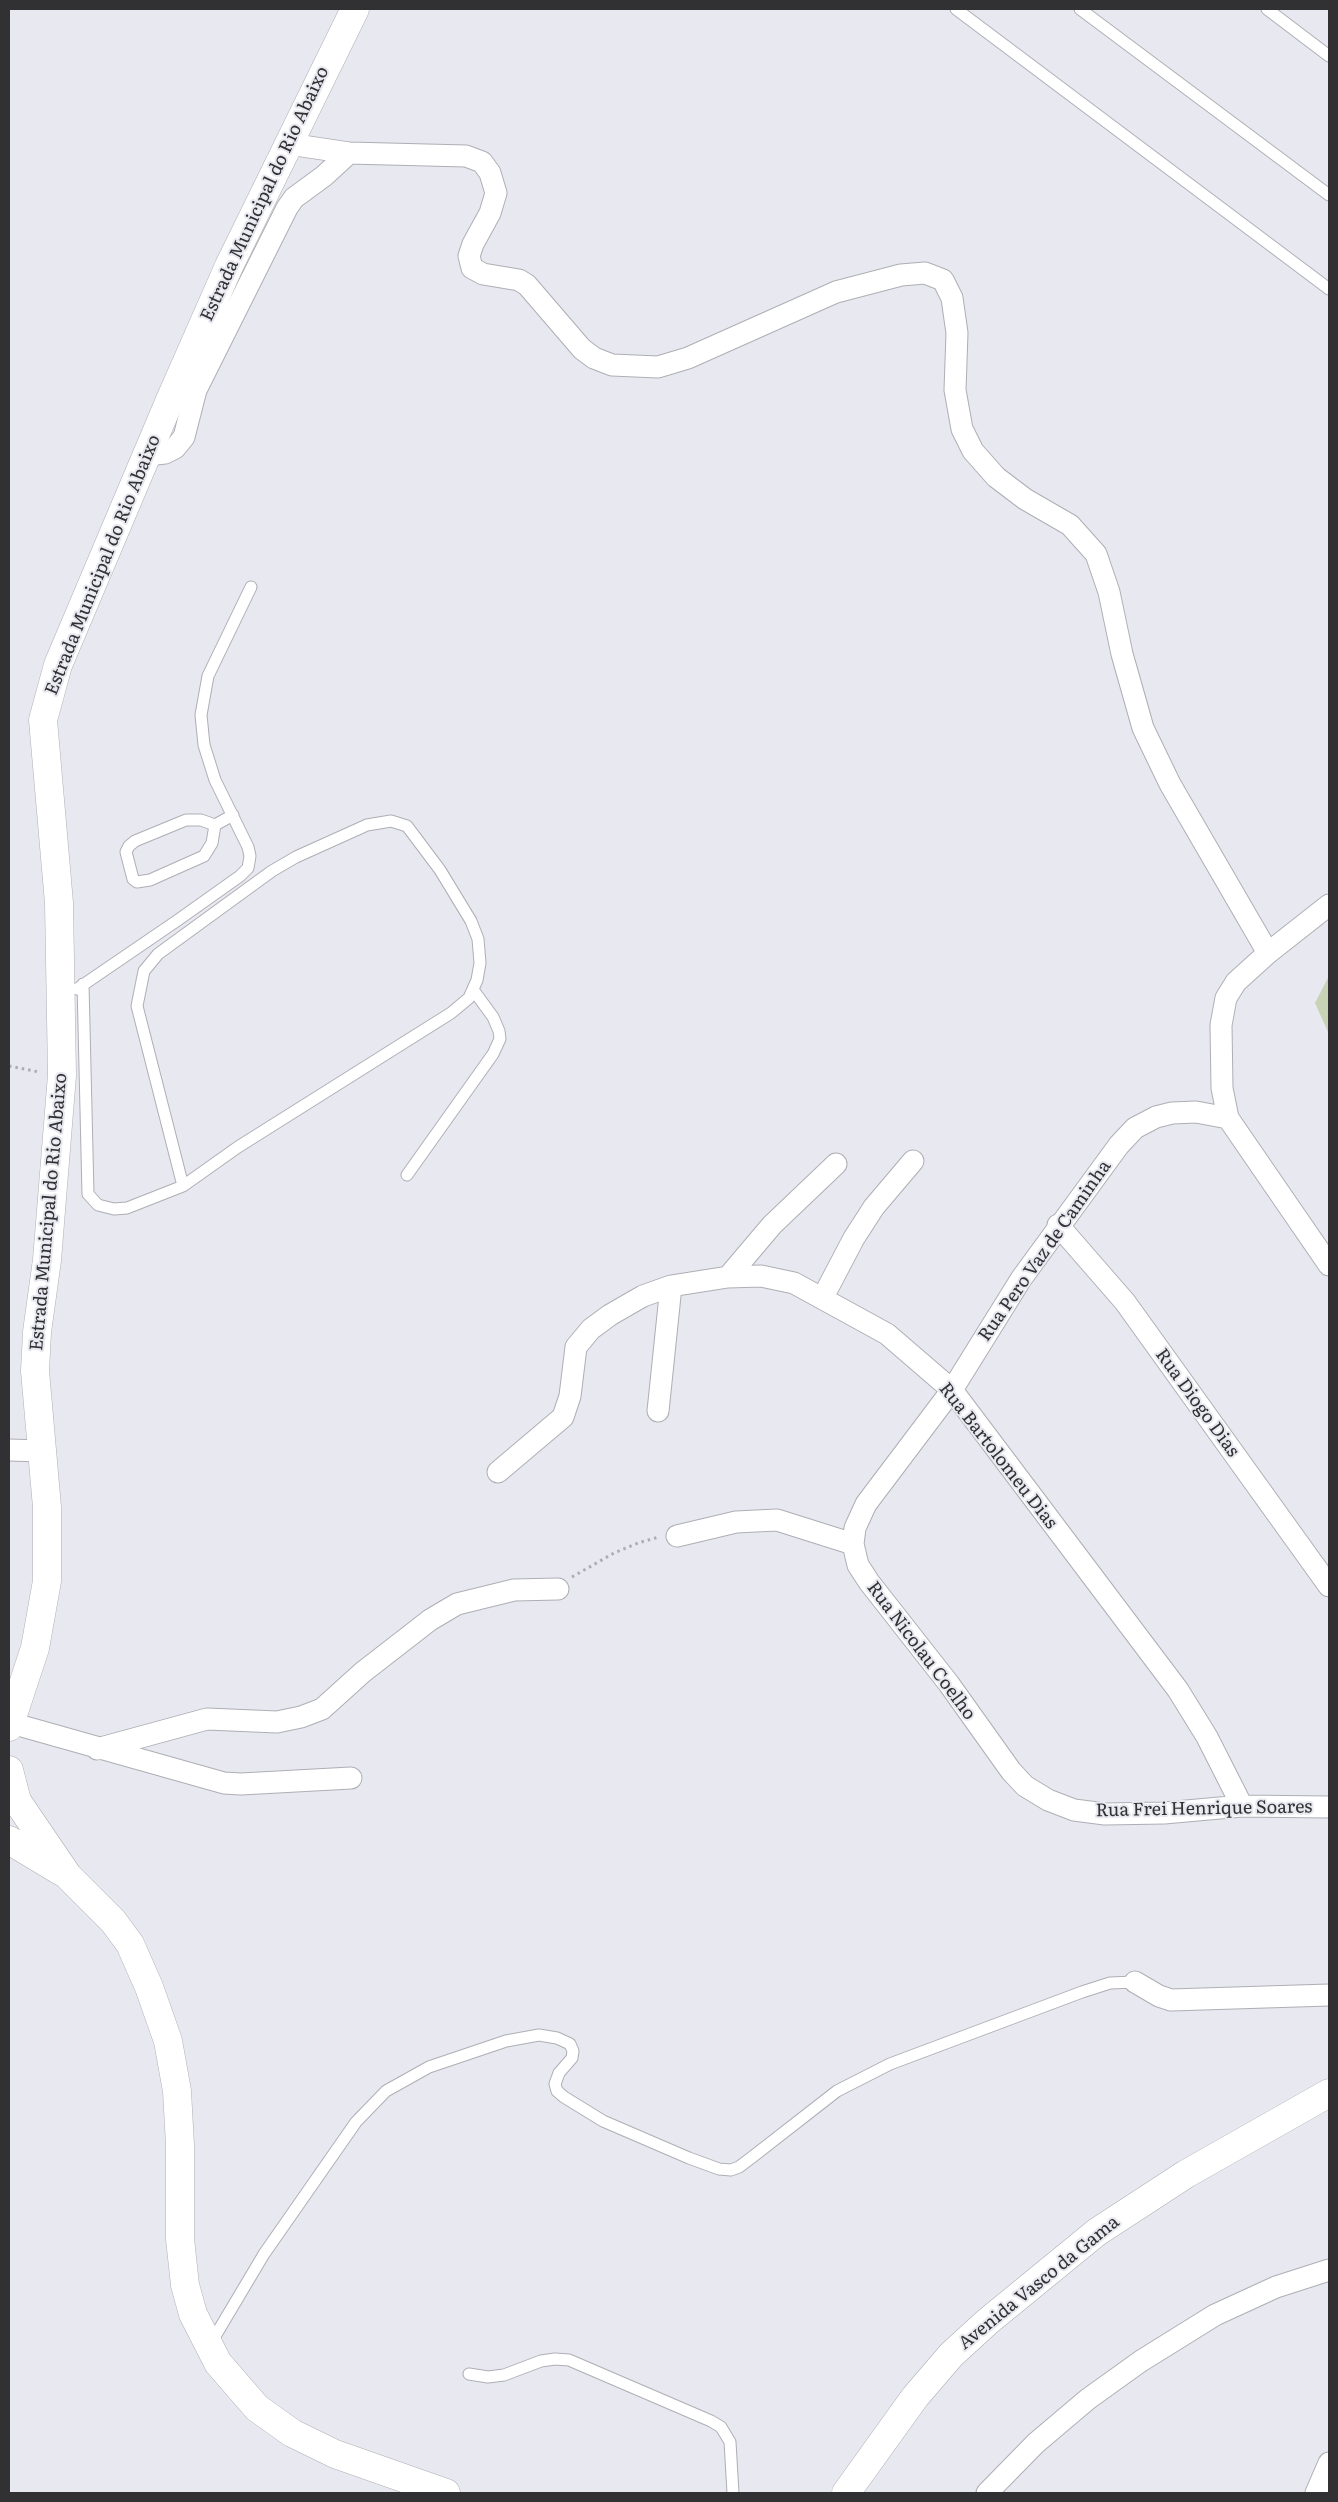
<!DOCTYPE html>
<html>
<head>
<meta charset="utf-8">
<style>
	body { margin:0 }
	#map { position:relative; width:1338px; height:2502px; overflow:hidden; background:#e8e8f0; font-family:Literata,serif }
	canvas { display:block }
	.frame { position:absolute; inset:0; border:10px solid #313134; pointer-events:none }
</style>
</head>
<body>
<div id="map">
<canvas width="1338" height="2502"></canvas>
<div class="frame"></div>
</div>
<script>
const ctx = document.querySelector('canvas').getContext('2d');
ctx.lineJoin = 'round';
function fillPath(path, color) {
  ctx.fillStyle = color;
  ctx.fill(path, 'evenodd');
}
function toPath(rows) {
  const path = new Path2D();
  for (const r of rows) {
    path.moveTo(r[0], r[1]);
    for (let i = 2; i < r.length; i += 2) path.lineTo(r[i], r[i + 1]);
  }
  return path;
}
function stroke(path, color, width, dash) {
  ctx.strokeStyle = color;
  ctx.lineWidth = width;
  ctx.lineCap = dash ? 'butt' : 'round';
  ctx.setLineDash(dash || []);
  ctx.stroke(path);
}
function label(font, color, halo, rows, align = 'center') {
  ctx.font = font + ' Literata,serif';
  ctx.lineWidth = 4;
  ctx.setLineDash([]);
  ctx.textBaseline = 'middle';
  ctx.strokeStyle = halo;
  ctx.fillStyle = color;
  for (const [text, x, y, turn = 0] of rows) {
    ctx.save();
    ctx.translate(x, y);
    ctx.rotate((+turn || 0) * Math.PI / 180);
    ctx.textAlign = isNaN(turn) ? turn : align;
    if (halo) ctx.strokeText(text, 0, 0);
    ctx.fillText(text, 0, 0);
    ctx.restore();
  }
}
const green = toPath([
	[1329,976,1329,1034,1315,1003]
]);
const path = toPath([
	[9,1066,39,1072],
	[572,1577,614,1553,638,1543,659,1537]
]);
const service = toPath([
	[956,9,1329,289],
	[1080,9,1329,195],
	[1267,9,1329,56],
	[215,825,212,843,204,856,150,880,137,882,133,879,126,852,129,846,135,841,186,820,201,820,215,825,233,815],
	[83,984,88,1194,98,1205,114,1209,127,1208,183,1186,238,1147,451,1013,469,998,477,980,480,963,478,939,471,921,440,870,407,826,391,821,367,825,296,857,272,871,158,954,144,971,137,1006,183,1186],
	[77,989,178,920,240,876,248,868,250,856,248,847,215,780,204,745,201,715,208,676,251,587],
	[407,1175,493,1054,500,1039,499,1031,493,1017,474,991],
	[211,2343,264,2254,356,2122,386,2091,429,2067,506,2041,539,2035,557,2038,570,2044,573,2051,572,2058,559,2073,555,2084,557,2091,564,2097,603,2121,689,2158,719,2169,731,2170,739,2167,751,2158,837,2091,890,2064,1082,1992,1110,1983,1135,1982],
	[469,2374,488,2377,504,2375,541,2361,555,2359,569,2360,711,2421,721,2427,730,2442,733,2493]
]);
const minor = toPath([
	[289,144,349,153,466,156,482,162,490,173,496,193,490,213,473,244,469,256,472,268,483,274,519,280,527,285,582,349,594,358,612,365,658,367,688,358,836,292,901,275,925,273,943,280,952,298,957,333,955,390,962,429,973,451,996,477,1025,499,1070,525,1096,554,1109,592,1122,654,1143,728,1170,784,1268,953],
	[147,455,165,453,175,448,184,437,196,390,287,208,294,198,324,176,349,153],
	[1329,905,1268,953,1236,982,1226,998,1221,1025,1222,1088,1228,1118,1329,1265],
	[1228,1118,1196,1112,1172,1113,1156,1117,1135,1128,1119,1145,1021,1279,952,1390,866,1504,855,1528,853,1544,858,1565,869,1582,949,1684,1011,1771,1025,1786,1048,1800,1074,1810,1105,1814,1164,1813,1242,1806,1329,1807],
	[1058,1225,1125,1302,1329,1586],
	[728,1277,772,1225,836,1164],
	[823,1297,854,1238,874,1207,913,1161],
	[658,1411,671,1286],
	[9,1450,42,1451],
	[498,1472,563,1417,570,1396,576,1347,591,1329,610,1315,643,1296,671,1286,728,1277,761,1276,794,1283,887,1334,952,1390,1178,1690,1207,1737,1242,1806],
	[677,1536,736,1522,777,1520,853,1544],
	[11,1723,224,1783,241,1784,351,1778],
	[97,1749,207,1719,277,1722,301,1717,322,1709,363,1672,430,1620,457,1604,514,1590,558,1589],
	[1135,1982,1159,1996,1171,2000,1329,1995],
	[987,2493,1036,2443,1088,2399,1141,2361,1215,2315,1276,2287,1329,2270],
	[1316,2493,1329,2463]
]);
const tertiary = toPath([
	[9,1727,35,1648,47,1581,47,1507,35,1371,37,1332,47,1260,62,1075,59,903,43,720,58,665,170,400,229,266,355,9],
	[9,1770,17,1801,68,1876,113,1921,130,1944,149,1987,168,2041,177,2091,180,2145,180,2239,185,2285,193,2314,218,2363,257,2408,292,2433,335,2454,446,2493],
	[9,1840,62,1872],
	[846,2493,915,2397,951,2355,987,2322,1097,2232,1186,2174,1329,2093]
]);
const streetNames = [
	["Estrada Municipal do Rio Abaixo",265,194,-65],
	["Estrada Municipal do Rio Abaixo",103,565,-68],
	["Estrada Municipal do Rio Abaixo",49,1212,-85],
	["Rua Pero Vaz de Caminha",1045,1251,-55],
	["Rua Diogo Dias",1197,1403,54],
	["Rua Bartolomeu Dias",998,1456,52],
	["Rua Nicolau Coelho",921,1651,53],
	["Rua Frei Henrique Soares",1204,1809,-1],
	["Avenida Vasco da Gama",1039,2283,-39]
];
fillPath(green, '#c8d2b4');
stroke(service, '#aeaeb5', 13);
stroke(minor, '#aeaeb5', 23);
stroke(tertiary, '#aeaeb5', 29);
stroke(path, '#acacb3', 3, [2.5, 4]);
stroke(service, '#fff', 11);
stroke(minor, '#fff', 21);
stroke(tertiary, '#fff', 28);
label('18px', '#313134', '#e8e8f0', streetNames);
</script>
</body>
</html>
